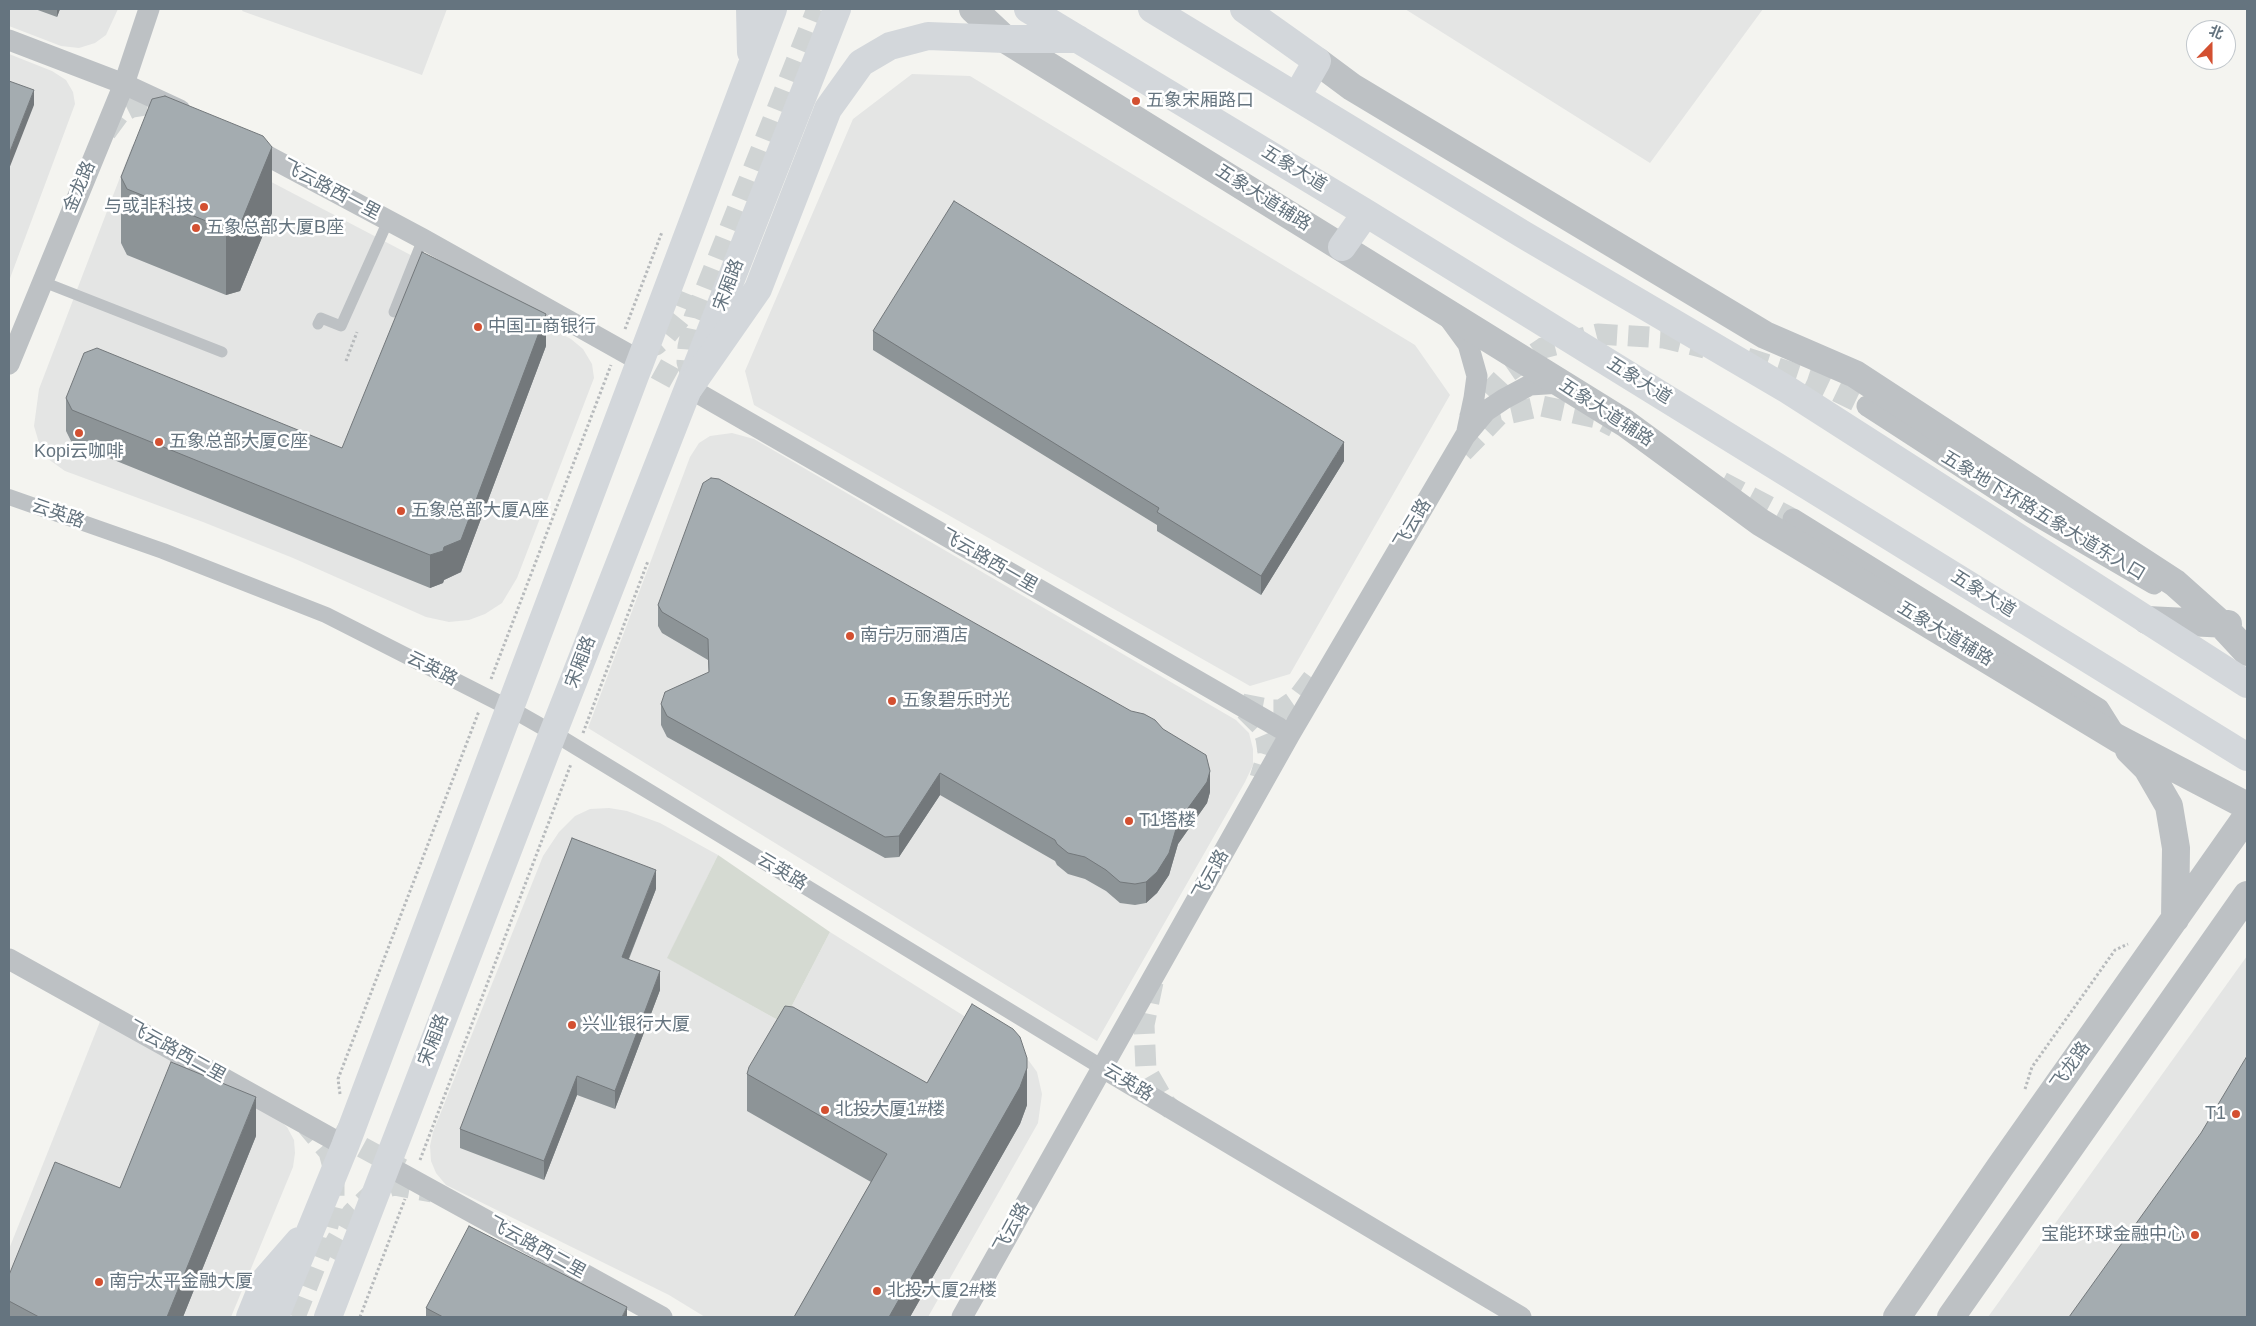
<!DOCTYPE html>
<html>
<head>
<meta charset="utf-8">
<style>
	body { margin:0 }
	#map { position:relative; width:2256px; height:1326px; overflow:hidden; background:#f4f4f0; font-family:Arial,"Noto Sans SC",sans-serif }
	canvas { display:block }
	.frame { position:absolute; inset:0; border:10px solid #65747f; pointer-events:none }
	.north { position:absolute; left:2186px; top:20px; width:50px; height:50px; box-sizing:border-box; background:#fff; border:1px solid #c1c7cc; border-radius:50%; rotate:22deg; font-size:14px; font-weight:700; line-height:20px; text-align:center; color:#65747f }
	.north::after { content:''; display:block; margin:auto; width:18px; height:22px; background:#d35031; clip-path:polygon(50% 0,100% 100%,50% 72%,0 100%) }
</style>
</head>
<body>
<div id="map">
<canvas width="2256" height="1326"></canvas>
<div class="frame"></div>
<div class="north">北</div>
</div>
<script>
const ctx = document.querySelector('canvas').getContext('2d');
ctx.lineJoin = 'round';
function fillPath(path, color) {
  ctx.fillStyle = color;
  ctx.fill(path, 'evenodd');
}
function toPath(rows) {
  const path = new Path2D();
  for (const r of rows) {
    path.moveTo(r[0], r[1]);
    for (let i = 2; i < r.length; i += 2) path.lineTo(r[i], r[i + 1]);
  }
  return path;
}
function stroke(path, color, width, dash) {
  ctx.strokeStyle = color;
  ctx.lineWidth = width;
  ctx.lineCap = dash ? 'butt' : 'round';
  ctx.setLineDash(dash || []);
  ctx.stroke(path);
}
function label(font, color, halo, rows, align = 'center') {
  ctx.font = font + ' Arial,"Noto Sans SC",sans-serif';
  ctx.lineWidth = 5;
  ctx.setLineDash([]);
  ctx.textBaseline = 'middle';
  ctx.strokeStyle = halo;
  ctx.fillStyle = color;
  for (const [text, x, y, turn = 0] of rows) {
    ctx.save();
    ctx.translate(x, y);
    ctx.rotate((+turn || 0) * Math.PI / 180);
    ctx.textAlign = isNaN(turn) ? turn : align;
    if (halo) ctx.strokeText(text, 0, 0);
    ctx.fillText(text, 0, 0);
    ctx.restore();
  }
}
const built = toPath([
	[9,9,118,9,106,35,95,43,79,48,61,46,9,26],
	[243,9,447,9,422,75,242,11],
	[1405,9,1763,9,1650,163],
	[9,54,52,71,66,80,73,92,75,104,9,281],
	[912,74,970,76,1415,345,1450,395,1290,674,1250,686,754,405,745,371,853,119],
	[174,131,571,339,583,349,592,364,594,378,517,578,502,603,485,614,469,620,449,622,426,617,293,558,203,522,65,471,48,459,39,443,34,426,39,389,132,146,142,134],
	[732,433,754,439,1236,720,1249,733,1253,749,1253,765,1245,782,1097,1041,588,728,690,457,699,443,710,436],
	[609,808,627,811,660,823,718,855,668,958,783,1023,830,932,1012,1046,1029,1061,1037,1072,1042,1094,1038,1123,928,1317,705,1317,669,1295,446,1185,436,1173,431,1161,430,1146,433,1132,543,856,559,832,575,816,590,809],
	[2247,956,2247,1317,1988,1317],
	[101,1019,274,1115,287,1127,294,1140,295,1153,293,1167,231,1317,9,1317,9,1249]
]);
const green = toPath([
	[718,855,830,932,783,1023,667,958]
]);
const minorTunnel = toPath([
	[106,132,120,113,132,107,145,105,172,109],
	[639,347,656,345,666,336,683,315,691,295],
	[628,353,702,394],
	[1747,358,1808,378,1867,406],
	[694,380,691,375,687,362,688,347,694,318,817,9],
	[1468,420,1477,406,1507,373,1543,348,1598,334,1664,338,1705,348],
	[1463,452,1498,416,1542,406,1597,418,1614,427],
	[1722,482,1793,519],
	[1242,704,1273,710,1281,710,1297,699,1318,671],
	[1245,710,1261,726,1266,738,1268,752,1260,778],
	[1153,982,1144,1025,1146,1070,1165,1103,1172,1110],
	[334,1132,402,1169],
	[328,1256,352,1213,375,1191,394,1185,432,1192],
	[295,1317,322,1249,334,1202,334,1171,329,1152,307,1126]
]);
const path = toPath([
	[625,329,662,232],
	[346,361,357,332],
	[491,679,611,365],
	[583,733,648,561],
	[2025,1089,2032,1067,2115,950,2128,944],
	[340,1094,338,1079,479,711],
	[420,1160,571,764],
	[360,1317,405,1199]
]);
const service = toPath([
	[41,281,222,352],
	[394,312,423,239],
	[318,324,321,318,341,326,388,221]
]);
const pedestrian = toPath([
	[9,497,163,551,326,615,509,708,553,733,1103,1068]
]);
const minor = toPath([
	[9,40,124,84,180,110],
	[247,145,423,239,642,362],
	[1449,318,1468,344,1477,376,1474,398,1467,431],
	[9,364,124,84,149,9],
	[689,388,1290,734],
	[1867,406,2032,513,2154,584],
	[1793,519,2099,709,2116,736],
	[9,959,345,1146],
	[1103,1068,1521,1317],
	[386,1165,662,1317],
	[962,1317,1290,734,1465,436,1486,411,1504,399,1530,385,1561,383]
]);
const tertiary = toPath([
	[973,9,1005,39,1625,423,1760,522,2117,738,2247,806],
	[1317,61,1352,87,1765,335,1855,374,2175,583,2221,624,2247,652],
	[2147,620,2228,624],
	[2129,750,2147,768,2169,806,2176,848,2175,919],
	[1897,1317,2000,1167,2247,816],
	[1951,1317,2247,895]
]);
const secondary = toPath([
	[750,9,751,52],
	[250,1317,265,1280,299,1241],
	[275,1317,345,1146,773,9],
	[328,1317,553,733,837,9]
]);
const primary = toPath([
	[1028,9,1366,213,2247,757],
	[1152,9,1524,235,1788,390,2247,684],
	[1244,9,1317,61,1297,96],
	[1342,247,1366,213],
	[689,388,758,289,828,109,861,63,890,46,928,36,1005,39,1078,39]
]);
const wall = toPath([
	[35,9,60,9,57,17],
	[121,177,272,213,240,291,226,295,127,255,121,243],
	[873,331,1344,461,1261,595,1157,531,1157,525,873,350],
	[546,346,461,572,444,580,443,583,430,588,72,443,66,431,66,398,342,448],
	[658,605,1210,792,1207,803,1178,844,1169,875,1157,893,1146,903,1135,905,1120,903,1106,891,1085,879,1068,874,1057,865,1055,861,940,795,899,857,885,858,667,737,661,725,661,704,709,673,708,660,662,633,658,626],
	[656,889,629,959,660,990,615,1109,577,1095,544,1180,460,1148,460,1129],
	[747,1074,927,1083,1027,1105,1020,1124,910,1317,794,1317,871,1182,747,1111],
	[256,1136,183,1317,9,1317,9,1275,120,1188],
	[426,1308,627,1317,426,1317]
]);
const shadedWall = toPath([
	[57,9,60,9,57,17],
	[34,90,34,105,9,169,9,154],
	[272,147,272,213,240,291,226,295,226,229],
	[546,314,546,346,461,572,444,580,443,583,430,588,430,555],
	[1344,442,1344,461,1261,595,1261,576],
	[1210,771,1210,792,1207,803,1178,844,1169,875,1157,893,1146,903,1146,882,1178,822],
	[940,773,940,795,899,857,899,836],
	[656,870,656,889,622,975,622,957],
	[660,971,660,990,615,1109,615,1091],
	[1027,1058,1027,1105,1020,1124,910,1317,889,1317],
	[577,1076,577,1095,544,1180,544,1161],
	[256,1097,256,1136,183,1317,167,1317],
	[627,1307,627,1317,622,1317]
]);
const building = toPath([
	[9,81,34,90,9,154,9,81],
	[165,96,263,136,272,147,240,225,226,229,127,189,121,177,152,99,165,96],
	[954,201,1344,442,1261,576,1157,512,1159,508,873,331,954,201],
	[422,252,546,314,461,540,444,547,443,551,430,555,72,410,66,398,84,353,97,348,342,448,422,252],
	[711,478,719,479,1131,711,1144,714,1155,720,1163,729,1206,755,1210,771,1207,782,1178,822,1169,853,1157,872,1146,882,1135,884,1120,882,1106,870,1085,857,1068,853,1057,844,1055,840,940,773,899,836,885,837,667,716,661,704,665,692,709,672,708,639,662,612,658,605,703,483,711,478],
	[572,838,656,870,622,957,660,971,615,1091,577,1076,544,1161,460,1129,572,838],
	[972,1004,1013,1029,1020,1037,1027,1058,1027,1068,1020,1087,889,1317,794,1317,887,1154,747,1074,749,1067,785,1006,793,1007,927,1083,972,1004],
	[2247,1056,2247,1317,2069,1317,2201,1133,2247,1056],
	[171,1062,256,1097,167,1317,39,1317,9,1301,9,1275,55,1162,120,1188,171,1062],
	[469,1226,627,1307,622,1317,443,1317,426,1308,469,1226]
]);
const markers = [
	[1136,101,5,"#d35031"],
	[204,207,5,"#d35031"],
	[196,228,5,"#d35031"],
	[478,327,5,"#d35031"],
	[79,433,5,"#d35031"],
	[159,442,5,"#d35031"],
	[401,511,5,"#d35031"],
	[850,636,5,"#d35031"],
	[892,701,5,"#d35031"],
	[1129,821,5,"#d35031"],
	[572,1025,5,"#d35031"],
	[825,1110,5,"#d35031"],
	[2236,1114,5,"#d35031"],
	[2195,1235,5,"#d35031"],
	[99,1282,5,"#d35031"],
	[877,1291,5,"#d35031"]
];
const poiNames = [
	["五象宋厢路口",1146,101],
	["与或非科技",194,207,"right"],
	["五象总部大厦B座",206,228],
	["中国工商银行",488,327],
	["五象总部大厦C座",169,442],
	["Kopi云咖啡",79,452,"center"],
	["五象总部大厦A座",411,511],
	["南宁万丽酒店",860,636],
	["五象碧乐时光",902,701],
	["T1塔楼",1139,821],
	["兴业银行大厦",582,1025],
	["北投大厦1#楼",835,1110],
	["T1",2226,1114,"right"],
	["宝能环球金融中心",2185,1235,"right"],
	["南宁太平金融大厦",109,1282],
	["北投大厦2#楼",887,1291]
];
const streetNames = [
	["五象大道",1294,169,31],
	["金龙路",80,187,-67],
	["飞云路西一里",331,190,28],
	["五象大道辅路",1263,198,32],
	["宋厢路",729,285,-69],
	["五象大道",1639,381,32],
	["五象大道辅路",1606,413,33],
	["云英路",58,514,19],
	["五象地下环路五象大道东入口",2043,516,31],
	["飞云路",1413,524,-59],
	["飞云路西一里",989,561,30],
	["五象大道",1983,594,32],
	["五象大道辅路",1945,634,31],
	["宋厢路",581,662,-69],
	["云英路",432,669,27],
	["云英路",782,872,31],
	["飞云路",1211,875,-61],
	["宋厢路",434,1040,-69],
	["飞云路西二里",177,1052,29],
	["飞龙路",2071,1066,-55],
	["云英路",1128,1083,31],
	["飞云路",1012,1228,-61],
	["飞云路西二里",537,1248,29]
];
fillPath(built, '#e4e5e4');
fillPath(green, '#d5dad2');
stroke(minorTunnel, '#d0d4d4', 21, [21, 11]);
stroke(path, '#b7babc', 3, [2.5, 2.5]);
stroke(service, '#bdc1c4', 11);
stroke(pedestrian, '#bdc1c4', 16);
stroke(minor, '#bdc1c4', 21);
stroke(tertiary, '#bdc1c4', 28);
stroke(secondary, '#d3d7db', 28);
stroke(primary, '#d3d7db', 28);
fillPath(wall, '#8d9497');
fillPath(shadedWall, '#73787b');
fillPath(building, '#a4acb0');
stroke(building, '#73787b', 1);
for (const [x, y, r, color] of markers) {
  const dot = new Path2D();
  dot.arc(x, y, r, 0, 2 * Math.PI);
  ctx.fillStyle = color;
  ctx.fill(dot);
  stroke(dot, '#fff', 2);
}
label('18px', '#65747f', '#fff', poiNames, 'left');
label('18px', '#65747f', '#fff', streetNames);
</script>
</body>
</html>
